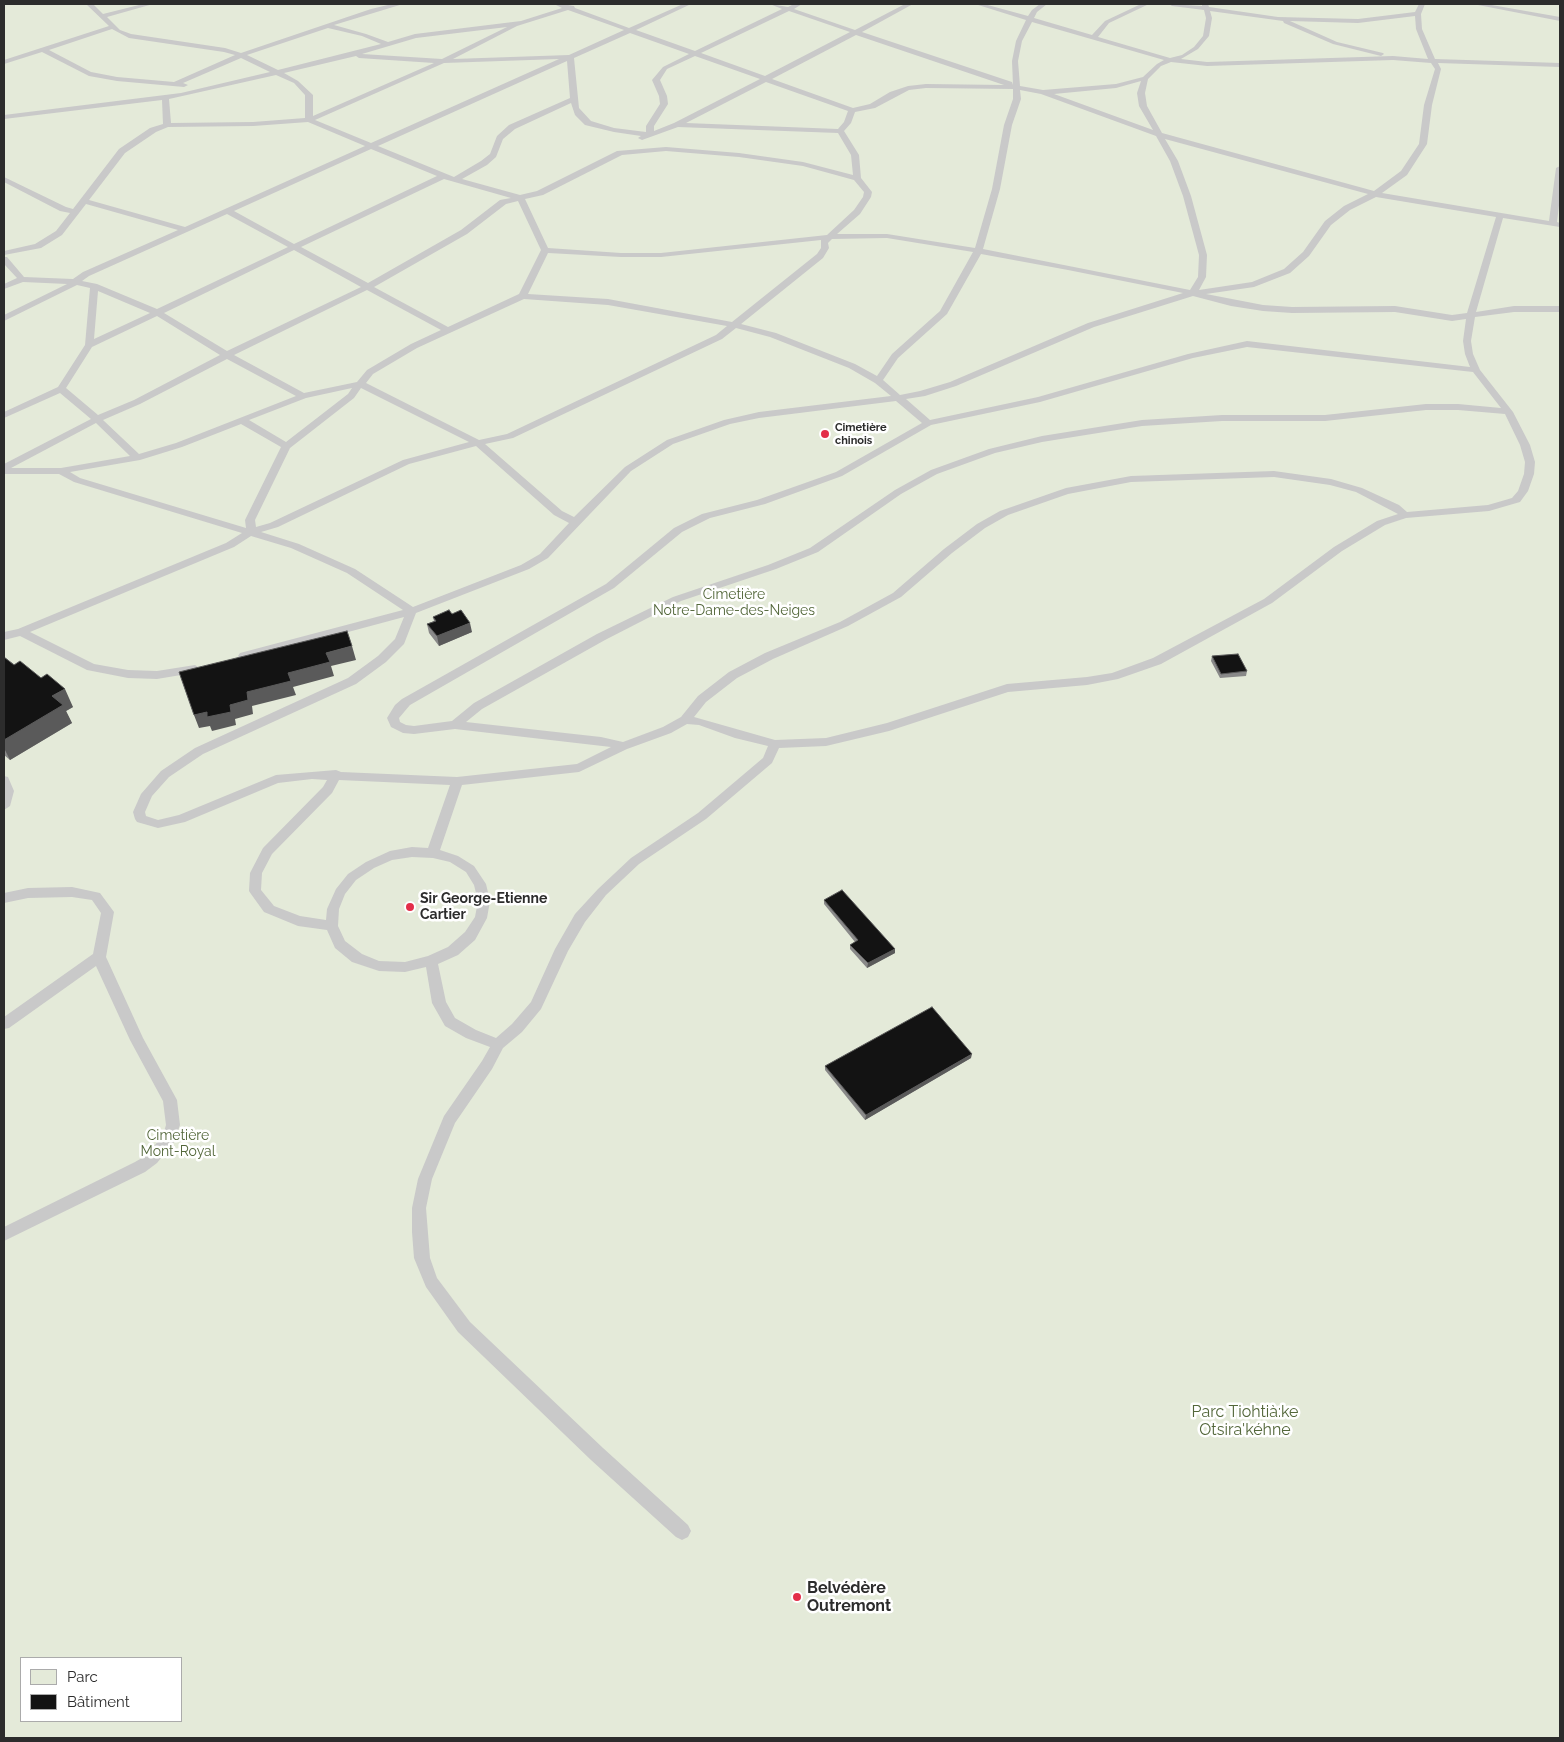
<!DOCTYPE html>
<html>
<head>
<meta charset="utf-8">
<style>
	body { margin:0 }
	#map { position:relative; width:1564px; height:1742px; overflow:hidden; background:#fff; font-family:Raleway,sans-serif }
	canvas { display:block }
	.frame { position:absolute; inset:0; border:5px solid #2c2c2c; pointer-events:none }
	.legend { position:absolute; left:20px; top:1657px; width:162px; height:65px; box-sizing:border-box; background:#fff; border:1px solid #ababab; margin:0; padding:6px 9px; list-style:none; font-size:15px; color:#2c2c2c }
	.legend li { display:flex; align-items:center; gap:10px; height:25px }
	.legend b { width:25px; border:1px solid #ababab }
</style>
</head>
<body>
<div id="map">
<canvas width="1564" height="1742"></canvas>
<div class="frame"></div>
<ul class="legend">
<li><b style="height:14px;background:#e4ead9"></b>Parc</li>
<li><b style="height:14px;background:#131313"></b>Bâtiment</li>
</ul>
</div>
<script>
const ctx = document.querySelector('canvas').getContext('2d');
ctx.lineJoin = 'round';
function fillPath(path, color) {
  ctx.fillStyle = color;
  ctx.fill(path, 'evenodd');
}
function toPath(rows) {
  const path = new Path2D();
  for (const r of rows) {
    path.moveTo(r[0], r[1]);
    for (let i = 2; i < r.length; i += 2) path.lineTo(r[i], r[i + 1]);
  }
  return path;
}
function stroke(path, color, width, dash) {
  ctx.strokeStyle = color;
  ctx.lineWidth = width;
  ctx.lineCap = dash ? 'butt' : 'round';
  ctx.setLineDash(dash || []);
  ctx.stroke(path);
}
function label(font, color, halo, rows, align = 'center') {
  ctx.font = font + ' Raleway,sans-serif';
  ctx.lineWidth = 5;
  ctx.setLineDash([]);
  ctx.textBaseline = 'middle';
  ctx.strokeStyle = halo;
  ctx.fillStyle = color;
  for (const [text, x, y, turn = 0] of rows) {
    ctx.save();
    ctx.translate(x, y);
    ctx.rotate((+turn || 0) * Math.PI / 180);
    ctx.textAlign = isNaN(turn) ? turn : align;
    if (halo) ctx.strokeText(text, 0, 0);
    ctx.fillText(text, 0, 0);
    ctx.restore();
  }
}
const green = toPath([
	[4,4,1560,4,1560,1738,4,1738],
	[21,1658,181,1658,181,1721,21,1721]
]);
const lane = toPath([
	[86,4,93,4,103,14,143,4,153,4,107,17,120,30,131,34,225,48,241,53,371,9,392,4,403,4,334,25,366,34,388,42,415,34,521,21,562,8,554,4,562,4,574,6,575,8,629,28,683,4,691,4,636,30,695,51,782,9,770,4,788,7,794,4,802,4,794,9,855,30,905,4,913,4,862,32,1012,82,1013,85,1012,61,1016,41,1026,20,975,4,984,4,1028,16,1032,10,1040,4,1047,4,1037,12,1034,18,1092,35,1105,21,1141,4,1149,4,1109,23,1098,37,1170,58,1182,55,1194,47,1203,36,1206,18,1204,10,1172,6,1169,4,1202,6,1202,4,1208,4,1209,7,1278,17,1358,19,1415,12,1419,4,1425,4,1421,14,1422,29,1435,59,1560,63,1560,67,1438,63,1441,69,1432,105,1427,144,1407,175,1382,193,1549,221,1556,168,1560,166,1560,197,1557,222,1560,223,1560,227,1503,218,1476,312,1514,306,1560,306,1560,312,1514,312,1475,317,1471,341,1473,354,1480,370,1513,412,1530,445,1535,462,1534,474,1528,491,1520,502,1489,511,1406,518,1385,525,1342,551,1272,603,1161,664,1118,679,1087,685,1008,692,889,731,826,746,779,748,772,763,706,819,639,864,606,895,585,922,568,951,541,1009,522,1032,503,1048,492,1069,455,1123,432,1179,426,1208,430,1258,437,1278,470,1322,603,1448,688,1525,691,1531,688,1537,682,1540,676,1537,591,1460,458,1332,426,1287,414,1258,412,1232,412,1208,418,1179,444,1116,482,1061,490,1047,466,1038,445,1026,432,1003,426,967,405,972,379,971,352,962,335,948,327,930,298,926,264,912,251,894,249,891,250,873,263,848,323,787,327,780,312,779,278,783,185,822,158,828,137,822,135,819,133,812,141,794,161,771,195,748,348,678,378,656,395,639,404,617,244,660,240,659,238,656,240,653,403,610,347,573,291,548,251,536,234,547,30,632,94,664,128,670,157,671,195,665,201,669,199,672,157,679,128,678,87,670,20,636,4,640,4,632,18,629,226,543,242,533,74,482,59,474,4,474,4,464,91,419,60,393,4,418,4,412,58,387,85,345,90,288,77,285,4,321,4,315,67,284,23,282,4,289,4,284,17,278,4,264,4,257,7,257,24,277,73,279,83,272,178,230,86,204,62,235,41,248,4,255,4,251,35,244,56,231,70,213,60,211,4,182,4,177,66,207,73,209,119,149,150,128,163,124,162,100,4,119,4,115,181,93,270,72,241,58,183,83,188,85,184,87,117,81,89,76,42,52,4,64,4,60,109,26,86,4],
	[568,10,624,30,569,55,453,59,517,26,568,10],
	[789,11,850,32,765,76,701,53,789,11],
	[1210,11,1283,21,1284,23,1333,44,1381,56,1384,54,1383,53,1337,42,1290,21,1358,23,1415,16,1416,29,1428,59,1393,56,1207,62,1181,59,1198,49,1209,36,1212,18,1210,11],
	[1032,22,1164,60,1157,64,1143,77,1116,84,1043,90,1020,86,1018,61,1022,41,1032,22],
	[507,27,442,59,362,54,416,38,507,27],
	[328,28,362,36,381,44,278,70,247,55,328,28],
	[112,29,129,38,224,52,235,55,174,82,117,77,91,72,49,50,112,29],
	[630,33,689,54,663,67,652,80,659,96,660,104,646,126,646,132,614,128,591,121,579,108,574,58,630,33],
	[856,35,1004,85,926,84,908,86,890,92,870,104,853,108,772,79,856,35],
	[356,56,359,58,434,63,313,116,313,95,298,81,284,73,356,56],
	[695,56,760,79,674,123,654,131,654,126,668,104,667,96,660,80,667,69,695,56],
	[559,59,371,143,315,120,444,63,559,59],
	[1393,60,1431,63,1435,69,1424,105,1419,144,1401,171,1374,191,1162,133,1147,106,1145,93,1148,79,1161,66,1171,62,1207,66,1393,60],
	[567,61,570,98,509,125,497,136,490,154,481,161,454,177,378,146,567,61],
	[276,75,294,83,305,95,305,118,253,122,171,123,169,99,276,75],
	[1141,81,1137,93,1139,106,1153,130,1054,94,1116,88,1141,81],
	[766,82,848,111,844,122,838,129,686,123,766,82],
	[926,88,1013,89,1013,99,1004,125,992,189,975,248,887,234,837,234,860,214,871,197,872,192,861,178,859,155,844,131,851,123,855,112,875,108,909,90,926,88],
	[1020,90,1041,94,1156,136,1170,161,1183,196,1199,255,1198,277,1190,290,983,249,1000,189,1012,125,1021,99,1020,90],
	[571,103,575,115,585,125,614,132,641,136,638,138,642,140,678,127,838,133,851,155,853,175,803,162,739,153,666,147,617,151,537,191,520,195,462,179,487,165,496,157,503,139,515,129,571,103],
	[308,122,365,146,185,227,89,200,125,153,156,132,168,127,253,126,308,122],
	[1165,139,1368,194,1344,206,1325,221,1303,252,1284,269,1252,282,1199,290,1206,277,1207,255,1191,196,1178,161,1165,139],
	[371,149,437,176,294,244,234,211,371,149],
	[666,151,739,157,803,166,854,180,864,192,863,197,854,210,827,235,661,253,621,253,548,248,525,199,543,195,622,155,666,151],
	[444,179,511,198,500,200,461,230,368,283,301,247,444,179],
	[1376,197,1496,217,1467,313,1452,315,1395,306,1292,307,1263,305,1206,294,1254,287,1290,273,1309,256,1331,225,1350,210,1376,197],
	[518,201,541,250,519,294,448,327,374,287,467,234,506,204,518,201],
	[227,214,288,247,157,309,97,284,82,281,89,276,227,214],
	[887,238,973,252,940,311,892,354,877,376,855,364,776,333,741,324,823,258,829,248,828,243,832,239,887,238],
	[821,240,821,248,817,254,732,322,608,299,528,294,548,253,621,257,661,257,821,240],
	[294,250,361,287,227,351,164,313,294,250],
	[981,254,1068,270,1183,293,1088,323,950,382,920,391,900,395,883,380,898,358,947,314,981,254],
	[367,290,441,330,411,344,367,370,357,382,304,393,234,355,367,290],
	[98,291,150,313,94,339,98,291],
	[1193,296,1231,306,1263,311,1292,313,1395,312,1452,321,1466,319,1463,341,1465,354,1470,367,1247,341,1188,354,1038,397,930,420,906,399,925,396,956,386,1094,327,1193,296],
	[524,299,608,305,727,326,716,335,507,434,479,440,366,383,373,374,417,348,524,299],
	[157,316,220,355,134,400,98,415,66,388,92,347,157,316],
	[736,328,770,337,849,368,875,383,891,396,759,412,724,420,667,440,625,467,574,517,562,511,485,444,513,438,722,339,736,328],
	[1247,347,1473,372,1501,408,1458,404,1426,404,1325,415,1222,415,1142,420,1042,436,989,449,931,470,895,490,810,548,768,565,673,597,597,634,474,703,452,721,414,726,406,725,400,722,399,718,410,705,614,588,682,532,710,518,765,504,842,476,931,425,1040,402,1193,358,1247,347],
	[227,359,296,396,176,443,139,454,103,420,140,404,227,359],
	[352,388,348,394,286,442,249,420,306,398,352,388],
	[361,388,469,442,403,460,270,523,256,527,255,520,290,448,354,398,361,388],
	[896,401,922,423,836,472,757,500,702,514,674,528,606,584,402,699,395,705,387,718,391,727,403,733,414,734,455,729,611,747,577,764,457,777,341,772,336,770,276,775,179,815,158,820,146,816,145,812,152,796,169,777,203,754,356,684,386,662,404,644,416,613,529,569,548,558,631,471,673,444,730,424,759,418,896,401],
	[1426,410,1458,410,1505,414,1520,445,1525,462,1524,474,1518,491,1512,498,1488,505,1407,512,1399,505,1362,488,1331,479,1274,471,1131,476,1066,488,1000,511,977,524,944,549,893,593,840,622,765,653,729,672,698,696,681,717,663,727,623,742,601,737,466,722,482,709,605,640,681,601,776,569,818,552,901,494,937,474,995,453,1042,442,1142,426,1222,421,1325,421,1426,410],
	[96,423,130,456,61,468,11,468,96,423],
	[241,424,281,447,245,520,246,528,80,478,70,472,140,460,182,447,241,424],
	[476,446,554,515,569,523,540,554,521,565,413,607,355,569,299,544,261,532,278,527,409,464,476,446],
	[1274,477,1330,485,1356,492,1398,514,1377,521,1334,547,1264,599,1153,658,1112,673,1087,677,1007,684,887,723,826,738,775,740,694,717,706,702,737,678,773,659,848,626,901,597,952,553,985,528,1008,515,1068,494,1131,482,1274,477],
	[687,724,699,725,735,738,768,746,763,758,698,813,631,858,598,889,575,914,555,949,531,1002,512,1024,496,1038,476,1030,455,1018,446,1002,438,964,458,955,475,940,487,918,490,901,486,884,474,866,458,856,440,850,462,785,579,772,627,749,671,733,687,724],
	[339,780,450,785,428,848,412,847,390,851,366,862,348,874,336,889,327,909,326,920,300,916,274,906,261,890,262,873,272,854,332,793,339,780],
	[412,857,433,858,450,862,466,872,474,885,478,901,475,917,465,932,448,947,428,956,405,962,379,961,362,954,345,941,338,926,339,909,345,894,356,880,374,868,392,860,412,857],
	[1473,4,1486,4,1560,17,1560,21,1473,4],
	[4,776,8,777,14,791,10,806,4,810,4,776],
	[72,887,100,893,114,912,106,957,143,1038,177,1100,180,1125,174,1142,157,1163,145,1172,4,1241,4,1227,135,1162,147,1155,163,1135,166,1125,163,1101,130,1040,96,966,9,1028,4,1029,4,1017,93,954,101,913,92,900,72,897,28,898,4,903,4,893,28,888,72,887]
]);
const wall = toPath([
	[452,614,472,632,439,646,429,633,427,624,434,621,433,617],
	[1212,656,1247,671,1246,676,1220,678,1211,661],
	[4,657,73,707,66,711,72,723,10,760,4,755],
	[824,900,895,953,867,968,850,949,850,945,855,942,824,904],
	[971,1058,865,1120,825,1070,825,1066]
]);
const shadedWall = toPath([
	[470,623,472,632,439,646,437,636],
	[352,646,356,660,331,666,334,676,293,687,296,695,252,706,253,714,235,719,236,725,212,731,210,726,199,728,194,715,230,705,247,692,288,673,326,653],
	[65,689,73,707,66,711,72,723,10,760,4,748,4,740,52,696],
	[895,949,895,953,867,968,868,963],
	[972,1054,971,1058,865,1120,866,1115]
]);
const building = toPath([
	[449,610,452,614,461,610,470,623,437,636,427,624,436,621,433,617,449,610],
	[347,631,352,646,326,653,330,662,288,673,291,681,247,692,248,700,230,705,231,712,207,717,207,712,194,715,179,672,347,631],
	[1238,654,1247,671,1221,674,1212,656,1238,654],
	[4,657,14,665,20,661,41,678,47,674,65,689,52,696,63,705,4,740,4,657],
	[842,890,895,949,868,963,850,945,858,940,824,900,842,890],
	[932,1007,972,1054,866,1115,825,1066,932,1007]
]);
const markers = [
	[825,434,5,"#e32e49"],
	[410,907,5,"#e32e49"],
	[797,1597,5,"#e32e49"]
];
const farPoinames = [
	["Cimetière",835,428],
	["chinois",835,441]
];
const parkNames = [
	["Cimetière",734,595],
	["Notre-Dame-des-Neiges",734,611],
	["Cimetière",178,1136],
	["Mont-Royal",178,1152]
];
const poiNames = [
	["Sir George-Etienne",420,899],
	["Cartier",420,915]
];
const nearParknames = [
	["Parc Tiohtià:ke",1245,1412],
	["Otsira'kéhne",1245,1430]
];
const nearPoinames = [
	["Belvédère",807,1588],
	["Outremont",807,1606]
];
fillPath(green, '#e4ead9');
fillPath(lane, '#c9c9c9');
fillPath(wall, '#898989');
fillPath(shadedWall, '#5a5a5a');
fillPath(building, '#131313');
stroke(building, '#5a5a5a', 1);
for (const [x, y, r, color] of markers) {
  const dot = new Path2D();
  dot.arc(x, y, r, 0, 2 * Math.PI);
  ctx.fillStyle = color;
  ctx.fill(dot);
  stroke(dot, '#fff', 2);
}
label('bold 11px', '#2c2c2c', '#fff', farPoinames, 'left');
label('14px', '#53673a', '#fff', parkNames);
label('bold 14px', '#2c2c2c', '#fff', poiNames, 'left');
label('16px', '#53673a', '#fff', nearParknames);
label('bold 16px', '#2c2c2c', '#fff', nearPoinames, 'left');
</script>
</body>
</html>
